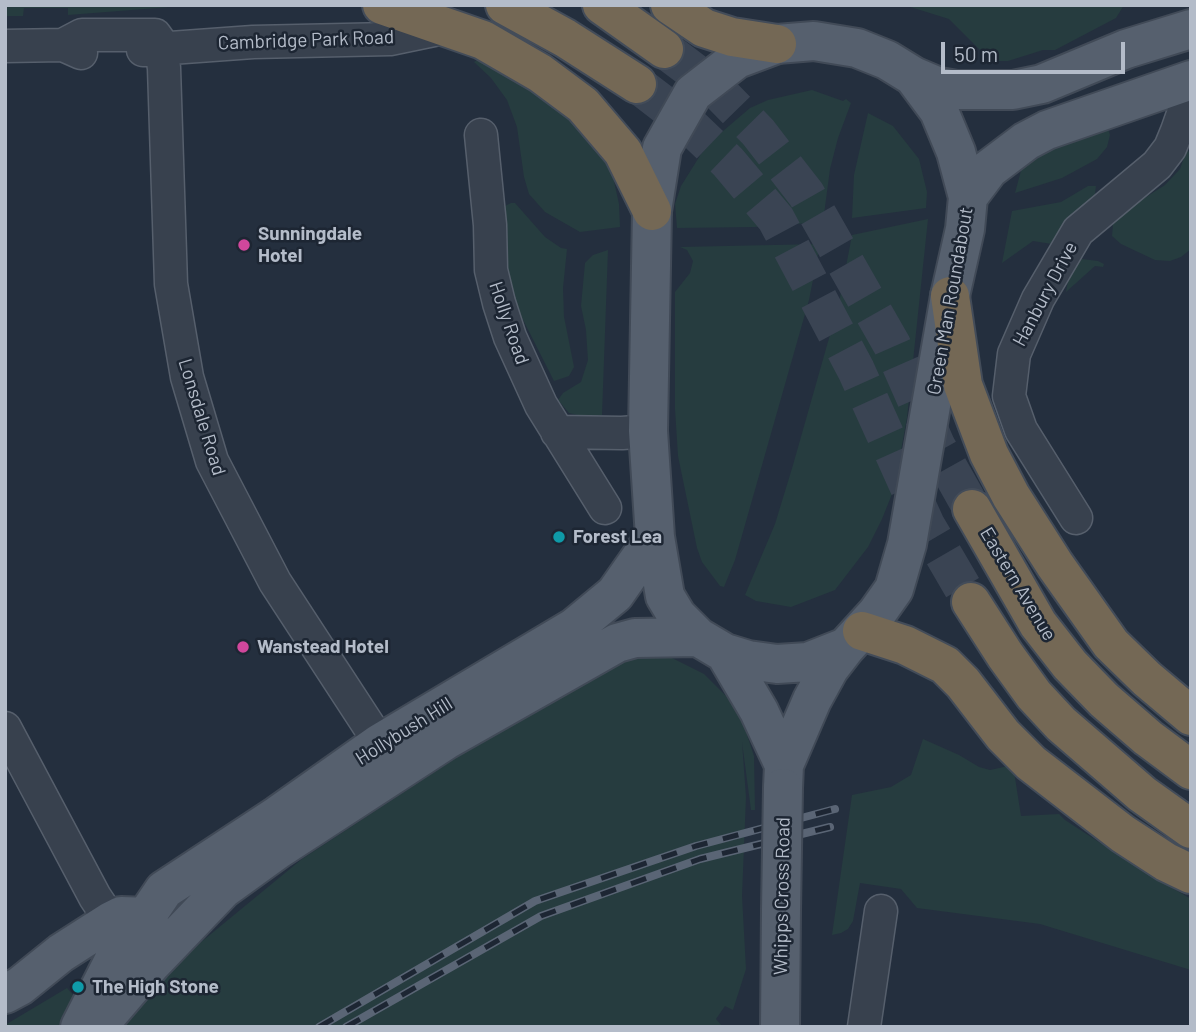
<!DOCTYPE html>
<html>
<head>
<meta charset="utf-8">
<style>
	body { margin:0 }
	#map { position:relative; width:1196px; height:1032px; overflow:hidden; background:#242f3e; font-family:Barlow,sans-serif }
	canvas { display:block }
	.frame { position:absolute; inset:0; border:7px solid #b4bcc9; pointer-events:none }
	.scale { position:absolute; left:941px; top:42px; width:184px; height:32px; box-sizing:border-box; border:4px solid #b4bcc9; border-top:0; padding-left:9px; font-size:21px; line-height:24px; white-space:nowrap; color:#b4bcc9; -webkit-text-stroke:5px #1d2633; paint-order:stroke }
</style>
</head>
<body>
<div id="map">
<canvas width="1196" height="1032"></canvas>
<div class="frame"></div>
<div class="scale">50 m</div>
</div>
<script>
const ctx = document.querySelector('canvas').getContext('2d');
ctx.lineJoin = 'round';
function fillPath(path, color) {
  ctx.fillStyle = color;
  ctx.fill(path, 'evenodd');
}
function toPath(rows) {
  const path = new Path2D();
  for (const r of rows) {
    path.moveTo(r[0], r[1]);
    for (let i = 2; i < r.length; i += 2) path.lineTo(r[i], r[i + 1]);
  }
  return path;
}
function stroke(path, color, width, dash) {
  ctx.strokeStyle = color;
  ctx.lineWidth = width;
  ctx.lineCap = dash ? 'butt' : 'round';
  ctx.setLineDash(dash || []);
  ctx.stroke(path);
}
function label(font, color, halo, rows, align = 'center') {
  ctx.font = font + ' Barlow,sans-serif';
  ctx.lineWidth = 5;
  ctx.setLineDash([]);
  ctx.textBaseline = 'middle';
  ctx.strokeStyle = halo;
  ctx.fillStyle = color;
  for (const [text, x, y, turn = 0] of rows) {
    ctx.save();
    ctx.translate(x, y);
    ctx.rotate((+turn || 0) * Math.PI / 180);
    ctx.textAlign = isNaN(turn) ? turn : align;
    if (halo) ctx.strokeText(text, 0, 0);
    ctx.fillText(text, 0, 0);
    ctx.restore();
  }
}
const green = toPath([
	[5,5,170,5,170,7,68,15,68,8,24,8,23,16,5,16],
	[904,5,1124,5,1116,18,1055,50,1043,50,1008,61,991,61,949,19],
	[482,57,563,108,600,151,612,172,619,204,620,227,580,232,545,212,529,194,524,177,517,127,507,100,491,78,474,62],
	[812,90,843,101,846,99,851,103,838,138,830,169,823,222,755,227,677,228,675,204,681,186,701,154,716,137,750,108,768,100],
	[868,113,893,126,919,159,927,192,926,208,852,218,854,175],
	[1106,122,1110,135,1107,147,1097,159,1062,178,1015,193,1022,167,1033,151],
	[1187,149,1191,156,1191,249,1181,257,1170,261,1155,260,1121,244,1112,236,1113,224,1132,206,1165,185,1180,169],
	[1088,186,1096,186,1095,194,1052,244,1033,241,1002,263,1012,211,1061,202],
	[511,203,515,203,545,237,561,248,567,249,563,288,564,317,574,367,569,376,554,381,506,286,502,238,505,206],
	[928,219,907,418,894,489,882,519,868,547,835,590,791,607,756,601,745,595,775,524,793,465,839,303,852,235],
	[820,244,809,300,735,560,724,587,720,586,702,562,697,548,678,456,675,409,675,292,690,273,693,261,687,250,680,247],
	[608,250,602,415,590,418,569,413,558,400,563,393,581,382,588,360,586,330,581,306,585,263,593,255],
	[1082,259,1098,261,1104,264,1103,267,1095,266,1066,292,1070,271],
	[623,655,668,656,704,674,726,696,742,719,754,756,755,810,751,810,742,742,746,797,742,896,746,969,733,1010,725,1006,716,1019,723,1027,115,1027,189,952,302,859,477,744],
	[923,739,959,755,979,767,990,770,1013,765,1021,816,1059,814,1065,820,1145,872,1191,899,1191,970,1040,924,917,908,901,889,860,883,853,921,848,929,841,933,832,935,852,795,891,787,911,775],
	[67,988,75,997,58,1027,5,1027,5,1025]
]);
const highwayTunnel = toPath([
	[664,49,714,87,758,132,806,194,892,345,936,445,972,509],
	[637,84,684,120,728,162,776,219,856,370,926,525,971,602]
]);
const minor = toPath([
	[63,45,82,35,155,35,160,42,164,68,171,284,187,377,212,461,275,582,380,743],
	[5,46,63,45,81,53],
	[143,50,253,42,390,39,448,27],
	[481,135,490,225,491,270,499,303,510,337,541,405,605,508],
	[557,432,622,433,648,431],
	[1076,518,1021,430,1009,396,1014,354,1038,299,1078,231,1157,165,1170,148,1177,131,1191,91],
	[5,728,95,897,111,921],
	[864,1027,881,911]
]);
const major = toPath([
	[814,41,857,48,887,60,913,76,939,111,956,152,968,197,965,229,950,296,907,544,894,589,877,613,846,647,808,662,777,664,748,660,725,653,698,637,677,616,665,596,655,537,648,431,652,211,662,148,693,93,737,59,777,44,814,41],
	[913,76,939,87,956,90,1013,90,1042,84,1126,49,1191,29],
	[968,197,989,169,1026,141,1047,130,1191,80],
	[725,653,759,711,784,765],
	[783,788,784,765,812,700,829,669,846,647],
	[5,994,20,986,61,953,111,921,121,916,149,917],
	[98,1026,152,963,223,889,277,850,446,740,617,643,635,638,698,637],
	[80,1027,121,946,145,918,164,890,278,815,380,743,575,627,615,594,655,537],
	[780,1027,781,910]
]);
const highway = toPath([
	[382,5,483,40,540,73,583,105,623,152,652,211],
	[505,5,565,38,637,84],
	[602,5,664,49],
	[670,5,704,28,732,37,777,44],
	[950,296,963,385,989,454,1011,496,1055,565,1111,644,1147,679,1191,716],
	[972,509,1038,624,1070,665,1104,700,1148,738,1191,770],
	[971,602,1005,655,1034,695,1061,724,1142,794,1191,829],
	[862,631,905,645,945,665,963,683,1003,735,1031,763,1123,834,1166,862,1191,874]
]);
const rail = toPath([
	[319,1027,535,901,696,846,835,809],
	[346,1027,541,916,700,859,830,827]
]);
const majorBridge = toPath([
	[781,910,783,788]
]);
const markers = [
	[244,245,7,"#d1479c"],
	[559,537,7,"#0f9aa8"],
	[243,647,7,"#d1479c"],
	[78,987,7,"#0f9aa8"]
];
const streetNames = [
	["Cambridge Park Road",306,40,-2],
	["Hanbury Drive",1045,294,-62],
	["Green Man Roundabout",950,301,-80],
	["Holly Road",509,323,71],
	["Lonsdale Road",202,417,73],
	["Eastern Avenue",1018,584,59],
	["Hollybush Hill",404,731,-32],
	["Whipps Cross Road",782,896,-89]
];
const poiNames = [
	["Sunningdale",258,234],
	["Hotel",258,256],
	["Forest Lea",573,537],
	["Wanstead Hotel",257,647],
	["The High Stone",92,987]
];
fillPath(green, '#263c3f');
stroke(highwayTunnel, '#3a4453', 38, [38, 19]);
stroke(minor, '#565f6c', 35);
stroke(major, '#414a57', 42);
stroke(highway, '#434c59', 42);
stroke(minor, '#38414e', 32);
stroke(major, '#56606e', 38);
stroke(highway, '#746855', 38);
stroke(rail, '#5a6575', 8);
stroke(rail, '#1d2633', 5, [16]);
stroke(majorBridge, '#414a57', 42, []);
stroke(majorBridge, '#56606e', 38);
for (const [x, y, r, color] of markers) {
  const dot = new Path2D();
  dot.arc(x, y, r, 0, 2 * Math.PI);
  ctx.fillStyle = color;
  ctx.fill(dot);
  stroke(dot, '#1d2633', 2.5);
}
label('19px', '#b4bcc9', '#1d2633', streetNames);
label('bold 19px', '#b4bcc9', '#1d2633', poiNames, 'left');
</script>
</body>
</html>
